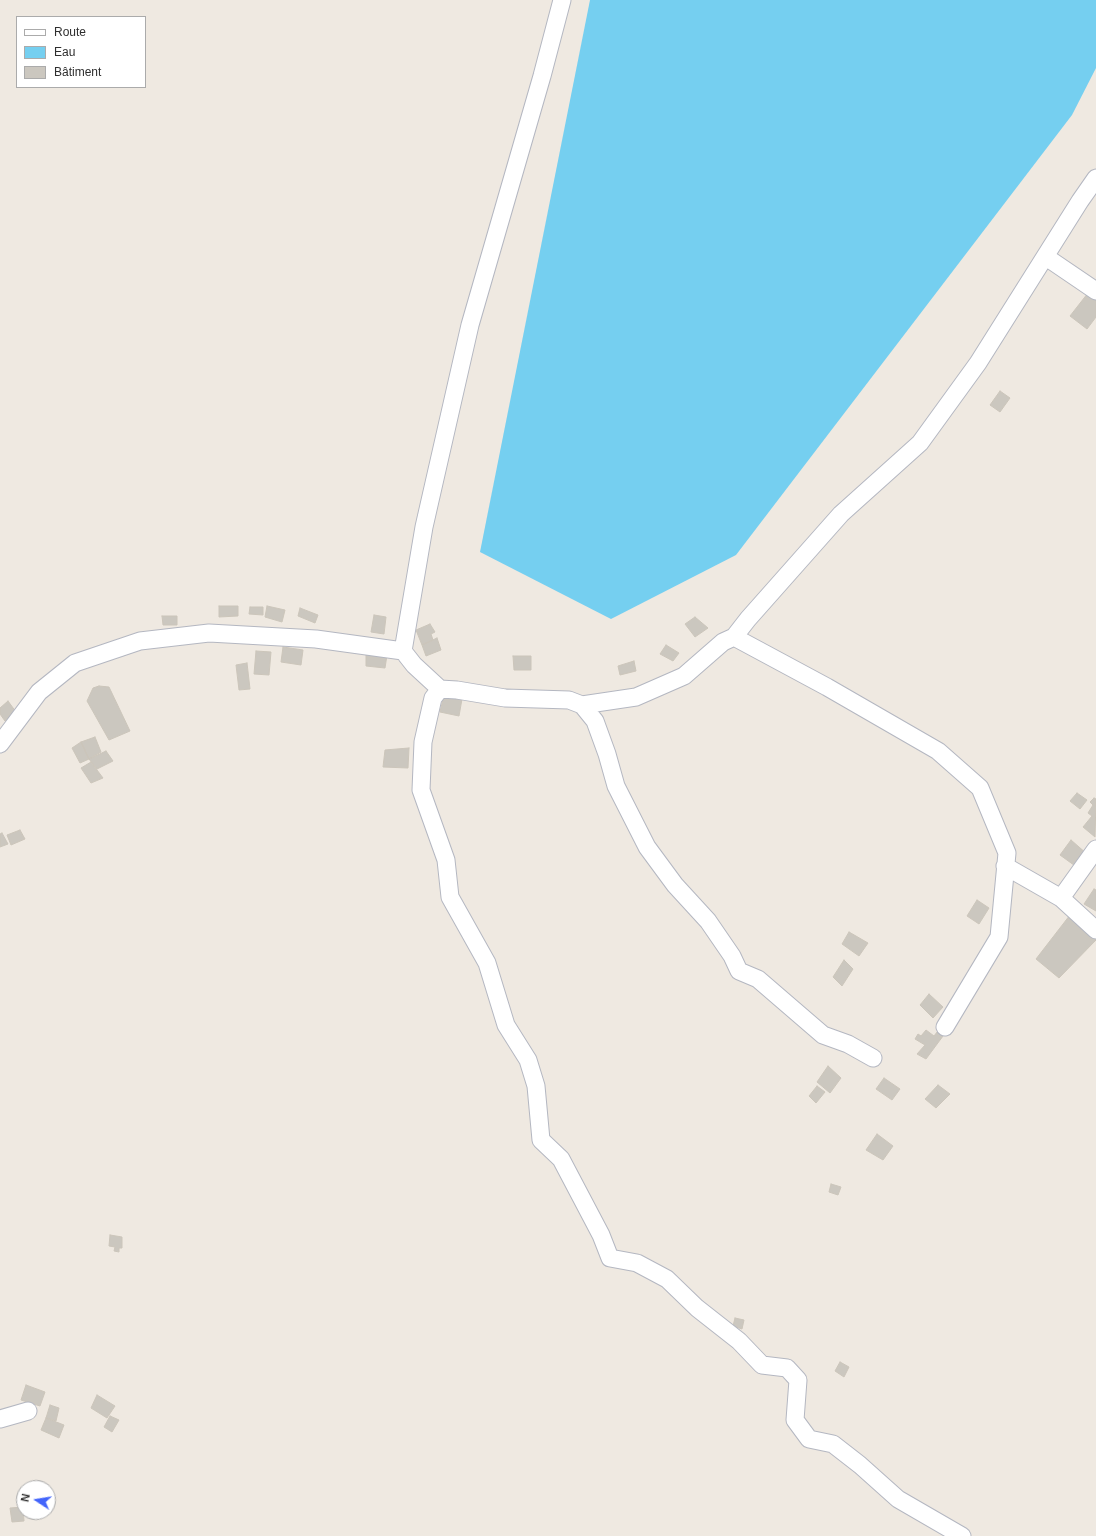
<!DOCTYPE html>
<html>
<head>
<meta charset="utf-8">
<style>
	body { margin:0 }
	#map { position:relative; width:1096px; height:1536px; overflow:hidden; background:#efe9e1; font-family:Arial,sans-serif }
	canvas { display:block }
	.legend { position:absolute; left:16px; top:16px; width:130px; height:72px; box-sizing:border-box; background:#fff; border:1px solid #ababab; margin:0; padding:5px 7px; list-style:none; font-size:12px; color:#2e2e2e }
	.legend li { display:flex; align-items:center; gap:8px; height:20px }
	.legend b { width:20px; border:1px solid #ababab }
	.north { position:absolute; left:16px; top:1480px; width:40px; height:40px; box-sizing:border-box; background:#fff; border:1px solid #ababab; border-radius:50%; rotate:282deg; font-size:11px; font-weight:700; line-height:16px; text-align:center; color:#2e2e2e }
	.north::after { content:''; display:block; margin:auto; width:14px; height:18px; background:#4264fb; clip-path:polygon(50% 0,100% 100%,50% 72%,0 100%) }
</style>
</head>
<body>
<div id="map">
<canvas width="1096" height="1536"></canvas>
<ul class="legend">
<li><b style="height:5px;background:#fff"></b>Route</li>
<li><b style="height:11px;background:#75cff0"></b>Eau</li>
<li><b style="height:11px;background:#cbc7bf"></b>Bâtiment</li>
</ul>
<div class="north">N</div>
</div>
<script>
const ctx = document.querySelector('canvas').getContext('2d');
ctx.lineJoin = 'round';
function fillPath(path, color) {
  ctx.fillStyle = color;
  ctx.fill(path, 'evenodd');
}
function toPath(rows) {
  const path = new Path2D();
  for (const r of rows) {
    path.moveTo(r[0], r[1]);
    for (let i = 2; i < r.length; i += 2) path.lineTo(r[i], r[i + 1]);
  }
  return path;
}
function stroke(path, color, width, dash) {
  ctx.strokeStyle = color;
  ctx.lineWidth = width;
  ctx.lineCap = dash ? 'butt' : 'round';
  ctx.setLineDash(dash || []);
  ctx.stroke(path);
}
const water = toPath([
	[590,0,1096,0,1096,68,1072,115,736,555,611,619,480,552]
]);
const building = toPath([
	[1088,293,1096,299,1096,317,1087,329,1070,316,1088,293],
	[1000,391,1010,398,1000,412,990,405,1000,391],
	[219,606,238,606,238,616,219,617,219,606],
	[267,606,285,610,282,622,265,617,267,606],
	[250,607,263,607,263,615,249,614,250,607],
	[300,608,318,615,315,623,298,616,300,608],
	[374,615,386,617,384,634,371,632,374,615],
	[162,616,177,616,177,625,163,625,162,616],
	[695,617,708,628,695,637,685,624,695,617],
	[430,624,435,632,431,634,433,640,422,645,416,630,430,624],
	[437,638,441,650,426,656,422,645,437,638],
	[666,645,679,653,673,661,660,654,666,645],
	[283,647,303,650,301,665,281,662,283,647],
	[256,651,271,652,269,675,254,674,256,651],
	[366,654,387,655,385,668,366,666,366,654],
	[513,656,531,656,531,670,514,670,513,656],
	[634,661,636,671,620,675,618,666,634,661],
	[247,663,250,689,239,690,236,665,247,663],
	[99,686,109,687,130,731,109,740,87,701,93,688,99,686],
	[444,695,462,699,459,716,440,712,444,695],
	[8,701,16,712,5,721,0,714,0,708,8,701],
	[95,737,101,752,89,759,81,742,95,737],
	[81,742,89,759,80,763,72,748,81,742],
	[409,748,408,768,383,767,385,750,409,748],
	[106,751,113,761,97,769,89,759,106,751],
	[91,762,103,778,91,783,81,768,91,762],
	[1077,793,1087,800,1080,809,1070,801,1077,793],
	[1094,798,1096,799,1095,837,1083,827,1092,816,1088,813,1093,805,1090,802,1094,798],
	[20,830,25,839,11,845,7,835,20,830],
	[2,833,8,844,0,847,0,834,2,833],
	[1071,840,1087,854,1078,868,1060,855,1071,840],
	[1094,889,1096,890,1096,911,1084,904,1094,889],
	[977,900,989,908,979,924,967,916,977,900],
	[1070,915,1096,936,1096,940,1059,978,1036,959,1070,915],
	[849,932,868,943,859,956,842,944,849,932],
	[844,960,853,969,842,986,833,977,844,960],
	[929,994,943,1007,933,1018,920,1005,929,994],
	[941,1027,946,1032,926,1059,917,1054,925,1045,915,1039,918,1034,921,1036,926,1030,934,1036,941,1027],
	[828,1066,841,1078,830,1093,817,1082,828,1066],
	[884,1078,900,1089,892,1100,876,1089,884,1078],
	[938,1085,950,1094,936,1108,925,1099,938,1085],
	[817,1086,825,1092,816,1103,809,1096,817,1086],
	[877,1134,893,1146,883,1160,866,1150,877,1134],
	[831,1184,841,1187,838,1195,829,1192,831,1184],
	[110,1235,122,1237,122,1248,119,1248,119,1252,114,1251,115,1247,109,1246,110,1235],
	[735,1318,744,1320,742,1329,733,1326,735,1318],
	[840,1362,849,1367,844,1377,835,1371,840,1362],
	[26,1385,45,1392,40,1406,21,1400,26,1385],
	[97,1395,115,1406,107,1418,91,1408,97,1395],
	[50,1405,59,1408,56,1421,46,1418,50,1405],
	[110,1416,119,1420,112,1432,104,1427,110,1416],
	[46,1418,64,1425,59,1438,41,1430,46,1418],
	[23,1507,24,1521,12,1522,10,1508,23,1507]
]);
const street = toPath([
	[562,0,542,76,470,325,424,527,403,651,414,665,440,689,457,690,505,698,569,700,582,705,636,697,684,676,723,642,734,637,748,619,841,514,920,443,978,363,1080,201,1096,178],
	[1046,257,1096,291],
	[734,637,827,687,938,751,980,788,1007,853,999,937,945,1027],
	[440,689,433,698,423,742,421,790,446,860,450,897,487,963,506,1025,528,1060,536,1086,541,1140,561,1159,601,1235,610,1258,637,1263,667,1279,697,1308,739,1341,762,1365,787,1368,798,1380,795,1420,809,1439,833,1444,860,1465,898,1499,962,1536],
	[582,705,595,721,607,754,616,786,647,847,675,885,708,921,732,956,739,971,758,979,823,1035,848,1044,873,1058],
	[0,744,39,692,75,663,140,641,209,633,316,639,403,651],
	[1005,866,1061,898,1096,849],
	[1061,898,1096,930],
	[0,1419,28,1411]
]);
fillPath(water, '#75cff0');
fillPath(building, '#cbc7bf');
stroke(building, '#cbc5ba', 1);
stroke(street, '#b4b7c1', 19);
stroke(street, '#fff', 17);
</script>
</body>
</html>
